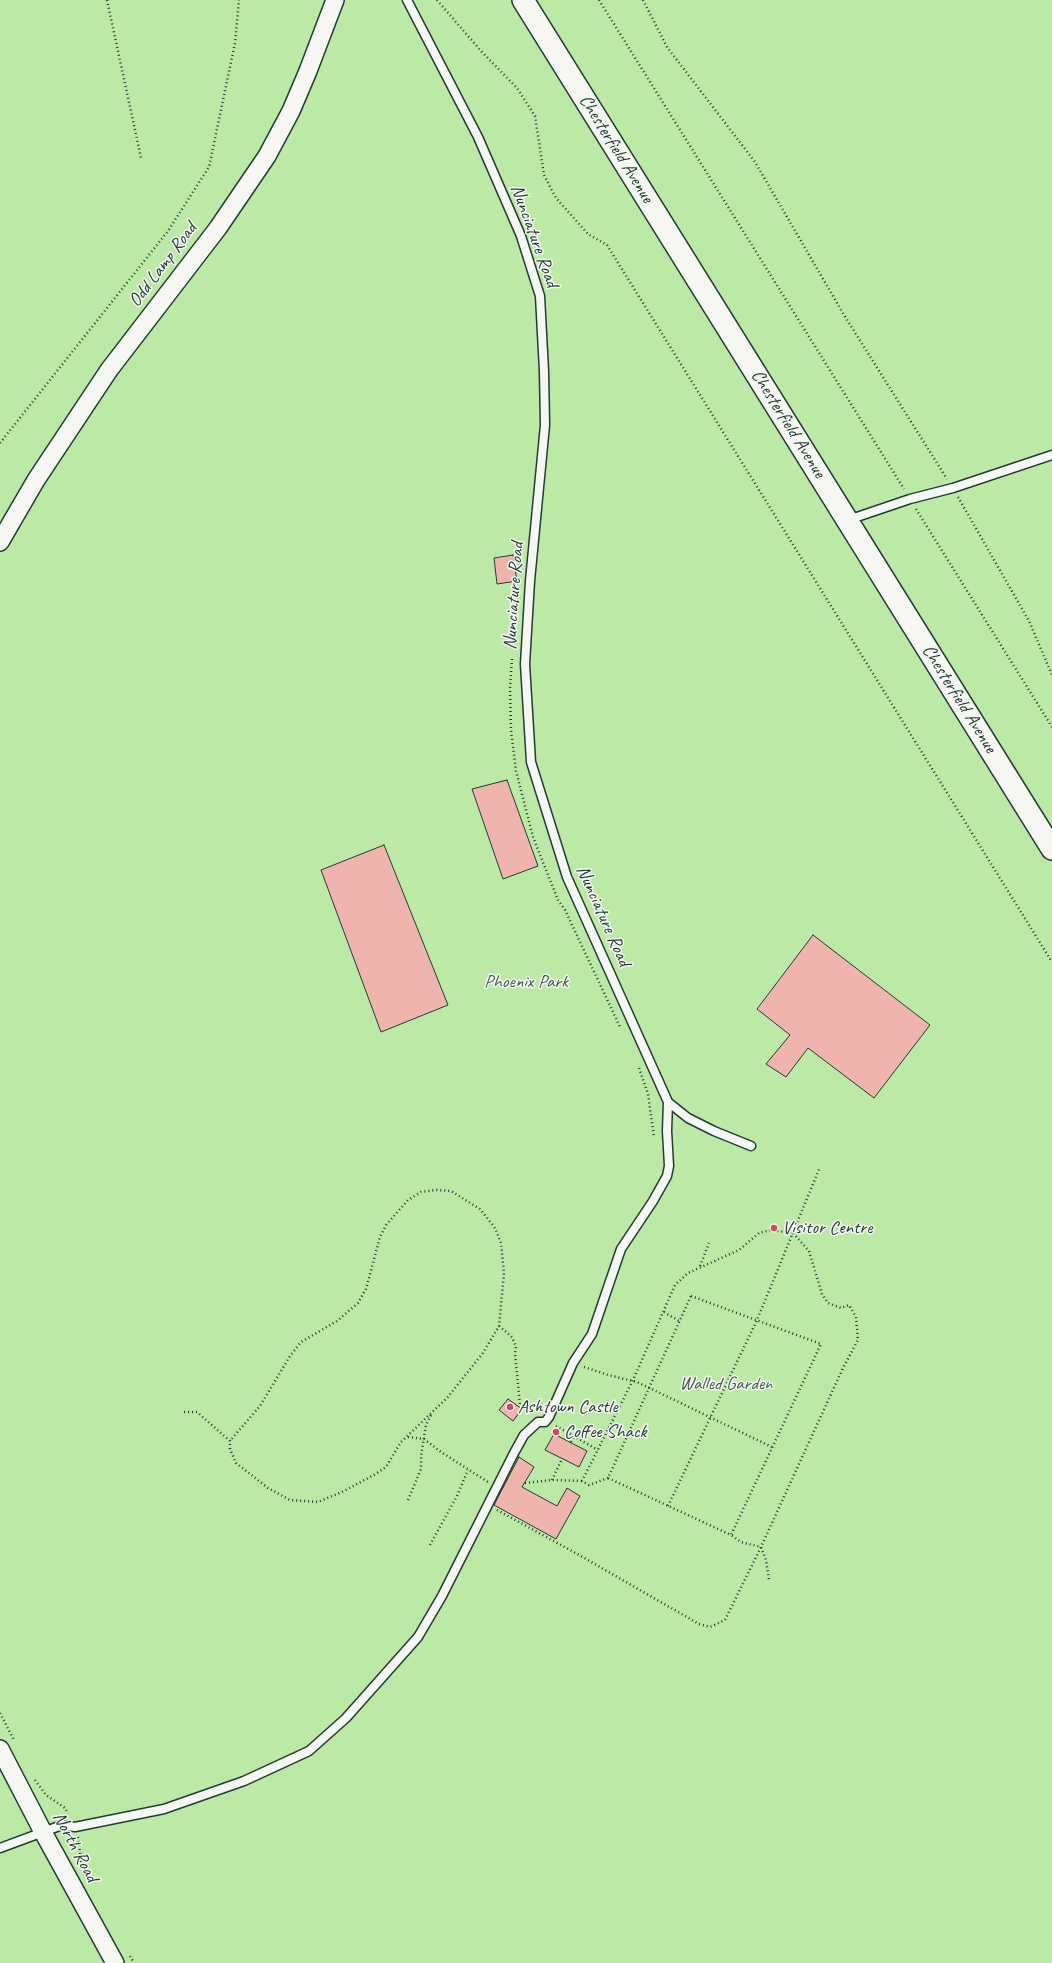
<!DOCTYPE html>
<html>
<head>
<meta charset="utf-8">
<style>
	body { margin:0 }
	canvas { display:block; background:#f6f6f2 }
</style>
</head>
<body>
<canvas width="1052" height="1963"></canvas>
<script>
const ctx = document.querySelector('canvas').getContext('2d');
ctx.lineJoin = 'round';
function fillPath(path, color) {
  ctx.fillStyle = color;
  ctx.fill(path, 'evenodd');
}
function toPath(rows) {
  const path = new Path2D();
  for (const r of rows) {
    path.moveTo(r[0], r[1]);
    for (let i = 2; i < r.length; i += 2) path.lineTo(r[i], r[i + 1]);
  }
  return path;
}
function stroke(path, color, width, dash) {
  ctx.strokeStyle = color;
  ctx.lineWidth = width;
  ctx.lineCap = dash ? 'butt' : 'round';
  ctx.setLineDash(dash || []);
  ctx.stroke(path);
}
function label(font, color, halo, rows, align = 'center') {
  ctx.font = font + ' Caveat,sans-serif';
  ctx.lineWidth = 3;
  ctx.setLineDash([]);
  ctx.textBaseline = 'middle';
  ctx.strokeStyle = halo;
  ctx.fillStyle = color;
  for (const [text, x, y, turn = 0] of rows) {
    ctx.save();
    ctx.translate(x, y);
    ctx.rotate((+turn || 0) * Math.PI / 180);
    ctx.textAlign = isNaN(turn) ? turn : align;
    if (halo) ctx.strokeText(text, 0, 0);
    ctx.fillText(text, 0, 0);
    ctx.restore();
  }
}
const green = toPath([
	[0,0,1052,0,1052,1963,0,1963]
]);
const building = toPath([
	[513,555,517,581,497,584,494,558,513,555],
	[507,780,538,866,503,879,472,789,507,780],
	[384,845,448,1005,381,1032,321,870,384,845],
	[813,935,930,1025,874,1098,808,1048,786,1077,766,1064,790,1035,757,1009,813,935],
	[508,1399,522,1409,513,1421,499,1410,508,1399],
	[554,1434,587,1451,579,1467,545,1450,554,1434],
	[519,1457,534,1467,522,1487,557,1506,567,1488,580,1496,556,1539,494,1505,519,1457]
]);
const path = toPath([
	[107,0,141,158],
	[437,0,481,51,517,88,535,116,544,175,556,198,588,234,607,245,1052,962],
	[599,0,904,489],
	[643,0,667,47,755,162,844,315,947,479],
	[0,443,168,231,209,167,235,43,239,0],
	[958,497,1029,621,1052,675],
	[916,509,1052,727],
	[512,659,510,688,511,730,516,771,533,837,558,900,565,910,621,1029],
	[639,1068,648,1094,654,1137],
	[700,1266,709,1243],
	[691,1296,821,1344,731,1535,608,1478,691,1296],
	[664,1312,679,1321],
	[499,1326,512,1337,516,1347,515,1353,520,1405,533,1413],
	[584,1367,608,1375,637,1382,774,1448],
	[184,1412,197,1412,230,1441,230,1449,236,1463,268,1488,290,1500,318,1502,342,1492,374,1475,386,1467,401,1442,447,1398,483,1353,499,1326,504,1273,501,1243,495,1228,480,1209,451,1191,436,1190,421,1192,408,1200,386,1225,380,1237,366,1289,358,1303,337,1321,301,1342,290,1356,260,1406,230,1441],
	[556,1426,598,1450],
	[408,1437,424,1439,441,1452,488,1482],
	[571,1442,574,1436],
	[608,1478,589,1485,582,1481,633,1380,675,1285,688,1273,739,1250,759,1233,771,1230,793,1233,809,1251,822,1294,828,1303,841,1308,849,1305,856,1317,858,1340,843,1368,761,1547,766,1560,769,1580],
	[552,1480,562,1459],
	[525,1483,552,1480,582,1481],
	[408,1500,421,1469,421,1456,426,1425,431,1415],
	[668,1506,757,1320,820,1167],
	[497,1510,581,1556,699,1624,710,1627,725,1620,761,1547,741,1542,731,1535],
	[430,1545,457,1496,468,1470],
	[0,1713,14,1740],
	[35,1780,46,1795,65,1808,68,1814],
	[78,1837,82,1868],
	[130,1956,134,1963]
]);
const service = toPath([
	[407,0,478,137,521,236,540,296,544,371,545,425,530,581,525,664,531,762,567,877,668,1102,688,1118,714,1131,751,1146],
	[848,520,910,499,953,488,1052,455],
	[0,1848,62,1825,75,1827,164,1809,244,1781,309,1751,346,1718,418,1637,442,1596,514,1453,524,1435,538,1422,545,1422,549,1417,573,1363,592,1334,621,1249,653,1201,667,1176,669,1166,667,1131,668,1102]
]);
const minor = toPath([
	[0,542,36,480,109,370,218,228,267,156,291,111,308,71,335,0],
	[0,1749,43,1832,115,1963]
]);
const tertiary = toPath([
	[523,0,1052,849]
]);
const markers = [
	[774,1228,4,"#d1495b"],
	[510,1407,4,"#d1495b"],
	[556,1432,4,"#d1495b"]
];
const streetNames = [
	["Chesterfield Avenue",616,149,58],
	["Nunciature Road",534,236,70],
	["Odd Lamp Road",163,265,-53],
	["Chesterfield Avenue",788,424,58],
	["Nunciature Road",514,596,-86],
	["Chesterfield Avenue",959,699,58],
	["Nunciature Road",603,916,66],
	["North Road",75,1847,62]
];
const parkNames = [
	["Phoenix Park",526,982],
	["Walled Garden",726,1384]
];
const poiNames = [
	["Visitor Centre",782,1228],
	["Ashtown Castle",518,1407],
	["Coffee Shack",564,1432]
];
fillPath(green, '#bde9a6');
fillPath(building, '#efb4ae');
stroke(building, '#1f3d34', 1);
stroke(service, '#1f3d34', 11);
stroke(minor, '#1f3d34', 20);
stroke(tertiary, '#1f3d34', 24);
stroke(path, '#1f3d34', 2.5, [1, 3]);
stroke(service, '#f6f6f2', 8);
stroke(minor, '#f6f6f2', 17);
stroke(tertiary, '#f6f6f2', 21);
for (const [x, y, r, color] of markers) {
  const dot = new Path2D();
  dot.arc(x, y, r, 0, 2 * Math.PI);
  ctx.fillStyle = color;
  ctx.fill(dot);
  stroke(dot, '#f6f6f2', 1.5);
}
label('19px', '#1f3d34', '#f6f6f2', streetNames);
label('19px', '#3f5f4b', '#f6f6f2', parkNames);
label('19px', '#1f3d34', '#f6f6f2', poiNames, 'left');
</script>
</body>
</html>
